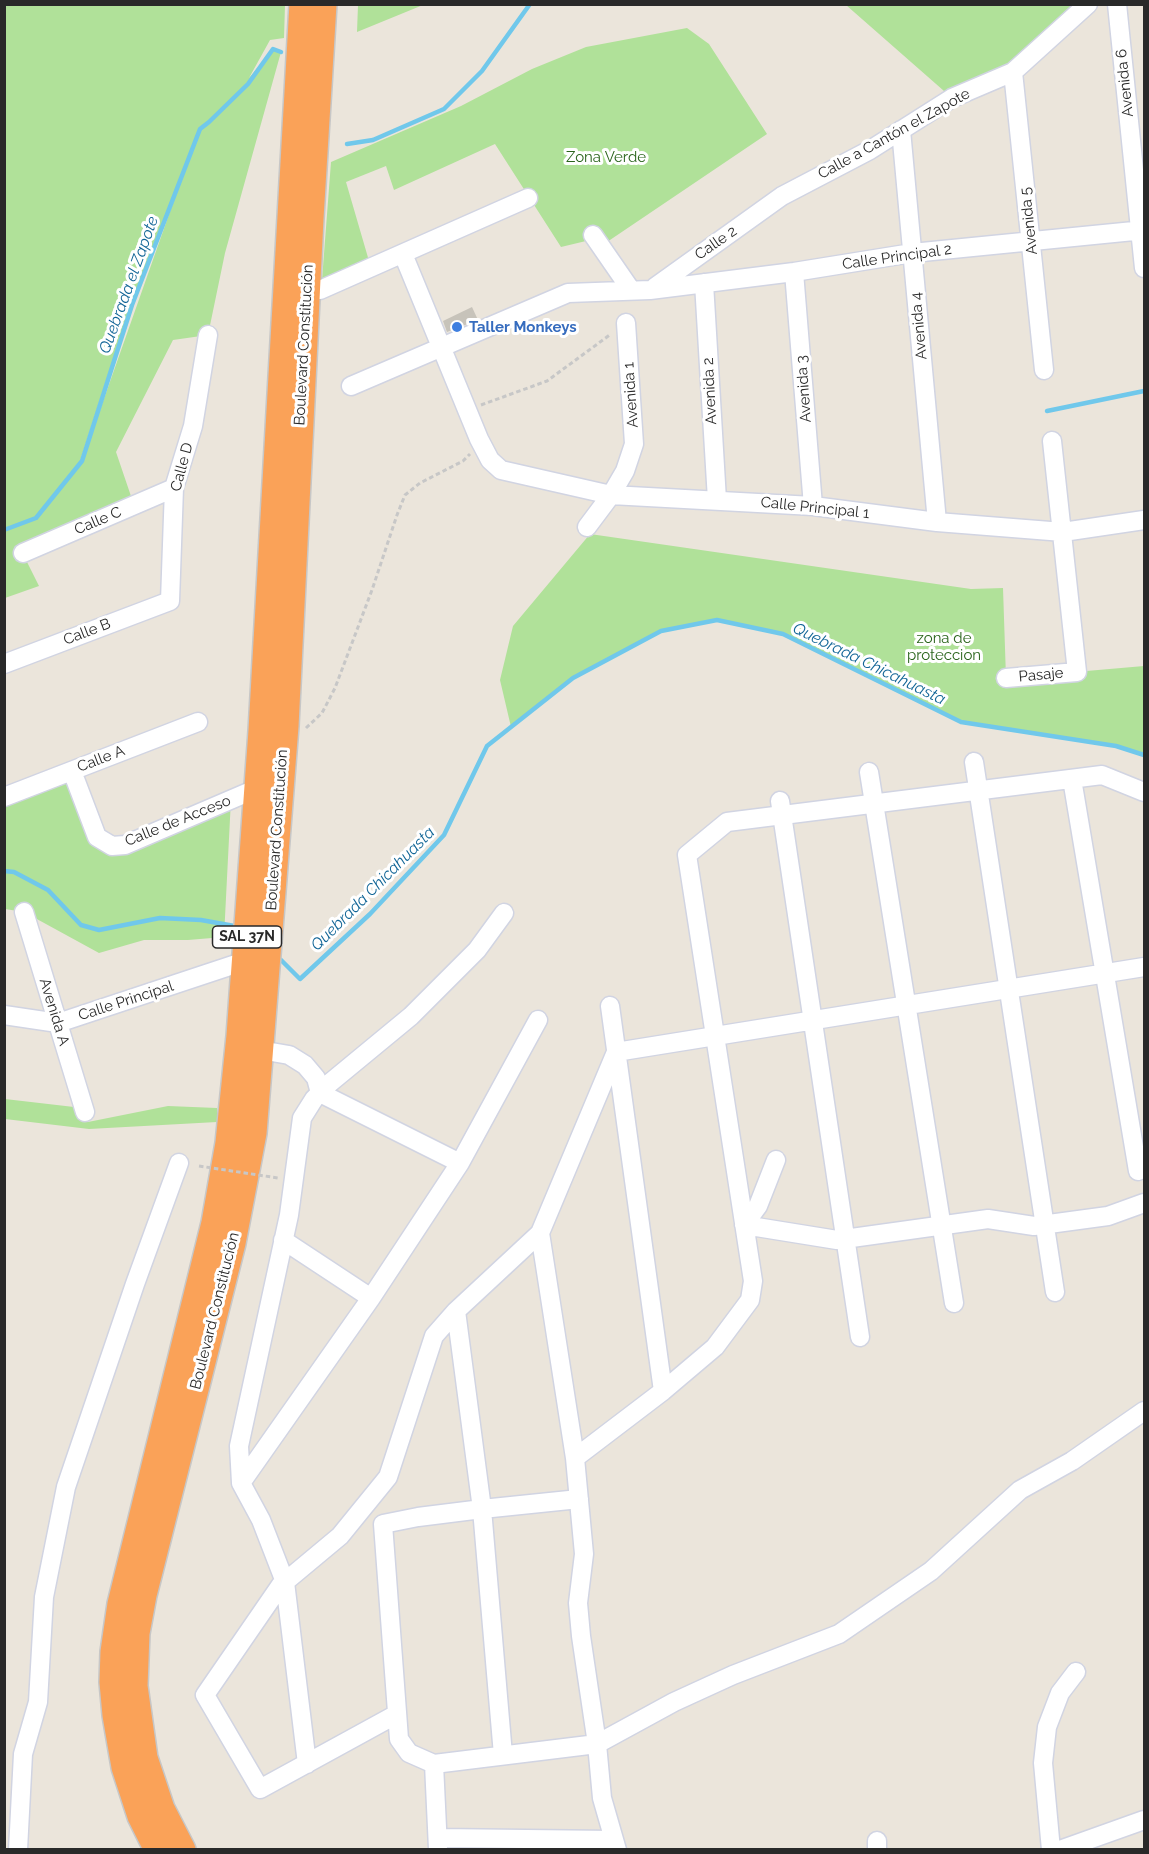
<!DOCTYPE html>
<html>
<head>
<meta charset="utf-8">
<style>
	body { margin:0 }
	#map { position:relative; width:1149px; height:1854px; overflow:hidden; background:#ebe5db; font-family:Raleway,sans-serif }
	canvas { display:block }
	.frame { position:absolute; inset:0; border:6px solid #292929; pointer-events:none }
</style>
</head>
<body>
<div id="map">
<canvas width="1149" height="1854"></canvas>
<div class="frame"></div>
</div>
<script>
const ctx = document.querySelector('canvas').getContext('2d');
ctx.lineJoin = 'round';
function fillPath(path, color) {
  ctx.fillStyle = color;
  ctx.fill(path, 'evenodd');
}
function toPath(rows) {
  const path = new Path2D();
  for (const r of rows) {
    path.moveTo(r[0], r[1]);
    for (let i = 2; i < r.length; i += 2) path.lineTo(r[i], r[i + 1]);
  }
  return path;
}
function stroke(path, color, width, dash) {
  ctx.strokeStyle = color;
  ctx.lineWidth = width;
  ctx.lineCap = dash ? 'butt' : 'round';
  ctx.setLineDash(dash || []);
  ctx.stroke(path);
}
function label(font, color, halo, rows, align = 'center') {
  ctx.font = font + ' Raleway,sans-serif';
  ctx.lineWidth = 6;
  ctx.setLineDash([]);
  ctx.textBaseline = 'middle';
  ctx.strokeStyle = halo;
  ctx.fillStyle = color;
  for (const [text, x, y, turn = 0] of rows) {
    ctx.save();
    ctx.translate(x, y);
    ctx.rotate((+turn || 0) * Math.PI / 180);
    ctx.textAlign = isNaN(turn) ? turn : align;
    if (halo) ctx.strokeText(text, 0, 0);
    ctx.fillText(text, 0, 0);
    ctx.restore();
  }
}
const green = toPath([
	[1081,4,1007,66,952,98,846,5],
	[5,5,285,5,284,38,270,40,249,78,273,49,281,52,225,253,208,335,173,340,116,452,134,505,23,554,39,586,5,598],
	[191,152,82,461,58,489,80,461,131,304],
	[358,5,358,4,423,5,357,32],
	[687,28,709,44,767,134,607,242,586,241,561,247,495,144,394,190,386,166,346,182,369,261,322,280,331,162,461,106,532,69,586,47],
	[590,534,971,589,1003,588,1006,678,1144,666,1144,755,1116,746,961,722,783,634,717,620,661,631,573,678,511,727,500,680,513,626],
	[72,771,97,837,112,846,231,799,224,937,188,940,144,940,99,953,24,912,5,909,5,797],
	[5,1099,74,1107,85,1112,88,1122,168,1106,217,1108,217,1122,89,1129,5,1119]
]);
const stream = toPath([
	[347,144,373,140,444,109,482,71,530,4],
	[1047,411,1144,391],
	[4,530,36,518,82,461,132,305,200,129,209,122,248,84,273,49,281,52],
	[4,871,14,872,48,890,81,925,99,930,160,918,201,920,240,927],
	[281,960,300,979,370,914,444,835,487,746,573,678,661,631,717,620,783,634,961,722,1116,746,1144,755]
]);
const building = toPath([
	[472,307,478,320,447,332,443,321]
]);
const path = toPath([
	[481,405,547,381,611,334],
	[306,728,322,713,335,688,372,590,397,515,405,495,420,483,463,461,470,454]
]);
const minor = toPath([
	[1117,4,1144,268],
	[1013,72,1044,370],
	[901,130,937,522],
	[593,235,631,290],
	[403,254,479,439,490,460,501,470,611,495,813,506,937,522,1063,532,1144,520],
	[794,272,813,506],
	[704,283,717,500],
	[655,287,782,196,870,150,952,98,1013,72,1088,4],
	[320,290,528,198],
	[351,386,568,293,650,290,794,272,912,253,1144,230],
	[587,527,611,495,625,471,634,444,626,323],
	[23,553,174,488],
	[4,664,170,601,174,488,193,426,208,335],
	[1006,678,1077,672,1052,441],
	[974,762,1055,1292],
	[72,771,97,837,112,846,125,845,258,788],
	[869,772,954,1303],
	[1072,779,1138,1171],
	[4,797,198,722],
	[780,801,860,1337],
	[24,912,85,1112],
	[610,1006,663,1391],
	[4,1015,58,1023,245,961],
	[260,1050,289,1055,305,1065,316,1078,320,1093,460,1163],
	[776,1160,758,1206,744,1225,837,1240,988,1219,1034,1226,1108,1216,1144,1203],
	[540,1233,575,1458],
	[283,1240,371,1298],
	[456,1311,482,1509,503,1755],
	[241,1483,371,1298,460,1163,538,1020],
	[579,1499,482,1509,418,1517,383,1524,399,1739,409,1753,434,1764,597,1744,674,1702,733,1675,839,1634,931,1571,1020,1490,1072,1461,1144,1411],
	[397,1714,260,1789,205,1695,280,1586,340,1536,388,1477,434,1336,456,1311,540,1233,616,1052,1144,967],
	[307,1764,285,1582,261,1520,241,1483,239,1446,289,1215,302,1118,314,1099,331,1082,411,1016,477,950,504,913],
	[434,1764,438,1849],
	[438,1838,614,1840],
	[877,1841,877,1850],
	[18,1850,23,1754,38,1702,44,1597,66,1487,135,1284,179,1163],
	[617,1850,602,1798,597,1744,581,1636,578,1603,584,1554,575,1458,663,1391,715,1347,750,1300,753,1281,687,855,727,822,1102,775,1144,792],
	[1051,1850,1043,1763,1047,1727,1060,1693,1076,1672],
	[1060,1850,1144,1820]
]);
const highway = toPath([
	[158,1850,141,1816,125,1767,116,1715,113,1682,114,1652,121,1604,215,1223,229,1143,240,1036,262,731,303,4],
	[182,1850,161,1809,144,1758,134,1686,136,1633,143,1595,232,1243,253,1133,285,726,310,218,323,4]
]);
const pathBridge = toPath([
	[199,1166,278,1178]
]);
const markers = [
	[457,327,6,"#3f7fe0"]
];
const shields = [
	[247,937,69]
];
const shieldNames = [
	["SAL 37N",247,937]
];
const streetNames = [
	["Avenida 6",1125,83,-96],
	["Calle a Cantón el Zapote",894,134,-29],
	["Avenida 5",1029,221,-96],
	["Calle 2",716,243,-35],
	["Calle Principal 2",897,257,-8],
	["Avenida 4",919,326,-95],
	["Boulevard Constitución",304,345,-87],
	["Avenida 3",804,389,-94],
	["Avenida 2",710,391,-93],
	["Avenida 1",631,395,-94],
	["Calle D",182,467,-75],
	["Calle Principal 1",815,508,6],
	["Calle C",98,521,-23],
	["Calle B",87,632,-21],
	["Pasaje",1041,675,-5],
	["Calle A",101,759,-21],
	["Calle de Acceso",178,821,-22],
	["Boulevard Constitución",277,830,-86],
	["Calle Principal",126,1001,-18],
	["Avenida A",54,1012,73],
	["Boulevard Constitución",215,1311,-76]
];
const parkNames = [
	["Zona Verde",606,157],
	["zona de",944,638],
	["proteccion",944,655]
];
const shopNames = [
	["Taller Monkeys",469,327]
];
const waterNames = [
	["Quebrada el Zapote",129,285,-70],
	["Quebrada Chicahuasta",869,664,26],
	["Quebrada Chicahuasta",373,889,-45]
];
fillPath(green, '#b0e199');
stroke(stream, '#70c8eb', 4.5);
fillPath(building, '#c7c3ba');
stroke(minor, '#d1d4e2', 21);
stroke(highway, '#c7c7c7', 30);
stroke(path, '#c7c7c7', 3, [4.5, 3]);
stroke(minor, '#fff', 18);
stroke(highway, '#faa258', 27);
stroke(pathBridge, '#c7c7c7', 3, [4.5, 3]);
for (const [x, y, r, color] of markers) {
  const dot = new Path2D();
  dot.arc(x, y, r, 0, 2 * Math.PI);
  ctx.fillStyle = color;
  ctx.fill(dot);
  stroke(dot, '#fff', 2);
}
for (const [x, y, w] of shields) {
  const box = new Path2D();
  box.roundRect(x - w / 2, y - 11, w, 22, 4.5);
  ctx.fillStyle = '#fff';
  ctx.fill(box);
  stroke(box, '#292929', 1.5);
}
label('bold 14px', '#292929', null, shieldNames);
label('15px', '#292929', '#fff', streetNames);
label('15px', '#29641b', '#fff', parkNames);
label('bold 15px', '#366cbe', '#fff', shopNames, 'left');
label('italic 16px', '#116596', '#fff', waterNames);
</script>
</body>
</html>
